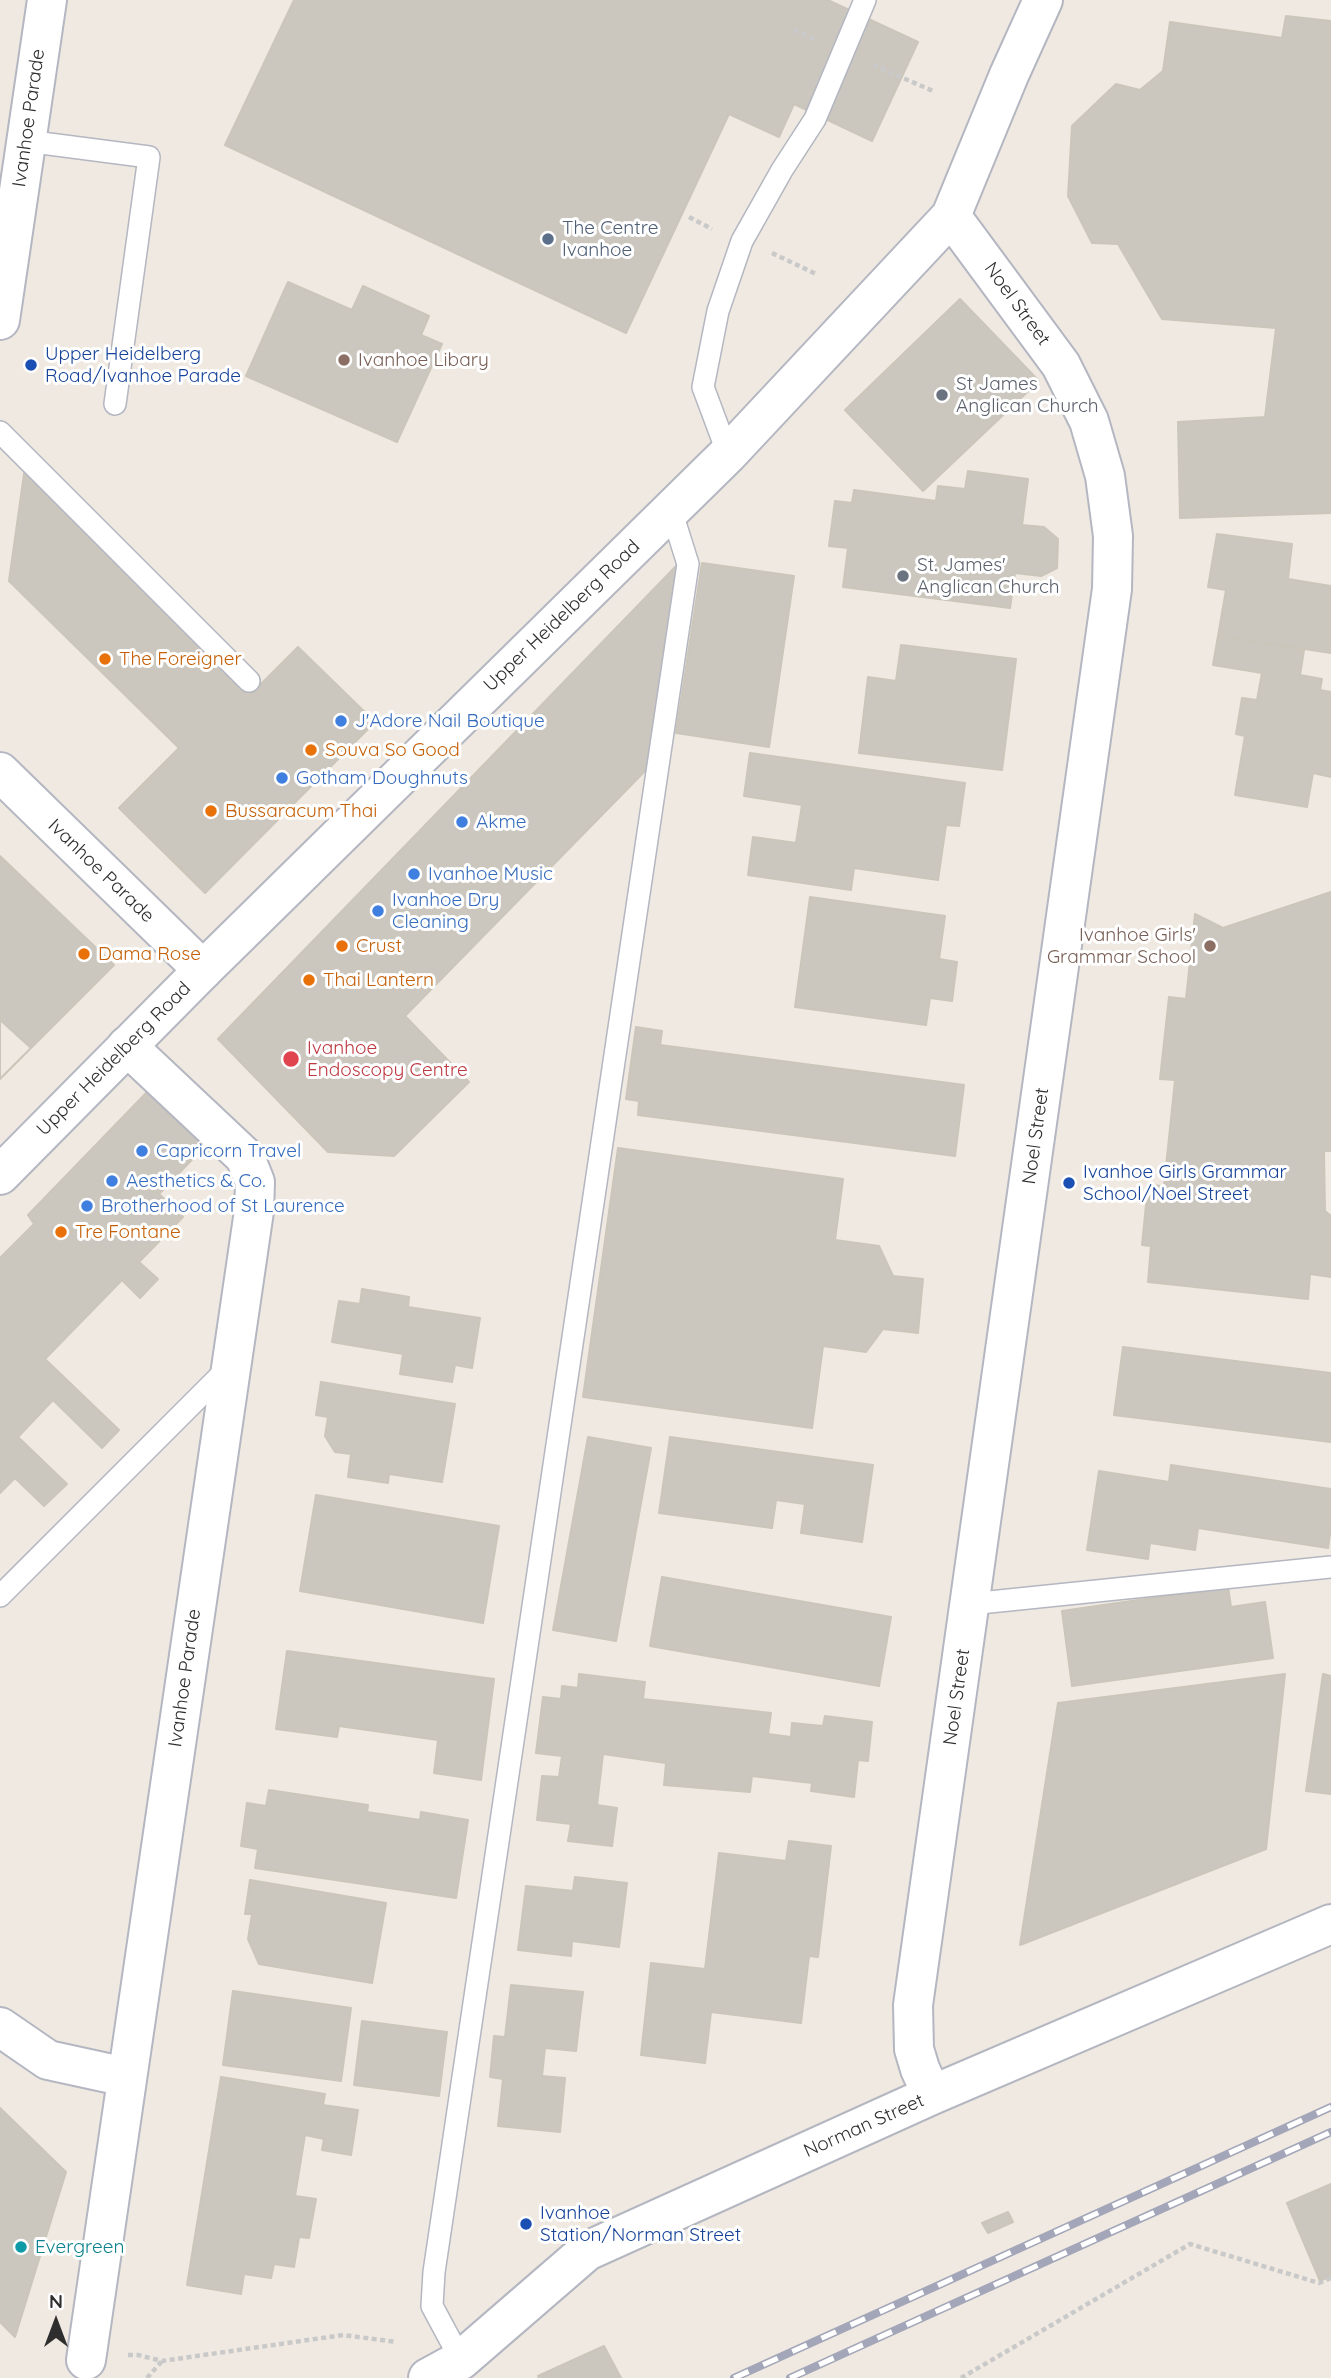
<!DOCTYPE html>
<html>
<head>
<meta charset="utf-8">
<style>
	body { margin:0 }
	#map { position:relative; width:1331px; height:2378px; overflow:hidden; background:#efe9e1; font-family:Quicksand,sans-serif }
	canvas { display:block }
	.north { position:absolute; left:21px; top:2287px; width:70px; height:70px; -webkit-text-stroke:5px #fff; paint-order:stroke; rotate:0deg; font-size:19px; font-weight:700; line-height:28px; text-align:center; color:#2e2e2e }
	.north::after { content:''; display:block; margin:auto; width:24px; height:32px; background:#2e2e2e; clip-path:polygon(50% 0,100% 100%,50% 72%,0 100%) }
</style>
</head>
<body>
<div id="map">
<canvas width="1331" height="2378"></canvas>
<div class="north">N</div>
</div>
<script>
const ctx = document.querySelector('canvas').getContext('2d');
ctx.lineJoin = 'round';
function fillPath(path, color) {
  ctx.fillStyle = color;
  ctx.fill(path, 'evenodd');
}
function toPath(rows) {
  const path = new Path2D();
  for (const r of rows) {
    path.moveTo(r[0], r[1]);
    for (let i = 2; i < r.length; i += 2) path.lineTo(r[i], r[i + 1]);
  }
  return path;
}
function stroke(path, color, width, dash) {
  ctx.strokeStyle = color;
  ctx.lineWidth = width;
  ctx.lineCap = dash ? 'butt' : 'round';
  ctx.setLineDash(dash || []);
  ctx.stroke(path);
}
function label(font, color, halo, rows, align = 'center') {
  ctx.font = font + ' Quicksand,sans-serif';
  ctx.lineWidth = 6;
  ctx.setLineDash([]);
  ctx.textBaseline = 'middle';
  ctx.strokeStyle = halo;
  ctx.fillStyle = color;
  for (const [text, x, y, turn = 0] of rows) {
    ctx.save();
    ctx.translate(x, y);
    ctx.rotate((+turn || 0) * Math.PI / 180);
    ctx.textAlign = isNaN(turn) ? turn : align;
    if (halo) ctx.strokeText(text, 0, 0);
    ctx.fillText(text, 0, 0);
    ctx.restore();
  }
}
const building = toPath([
	[294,0,828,0,918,42,872,141,794,104,779,137,729,114,626,333,225,145,294,0],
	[1286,16,1331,21,1331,513,1180,518,1178,422,1265,417,1276,328,1162,319,1118,244,1092,243,1068,196,1072,126,1116,84,1140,90,1163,71,1170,22,1282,38,1286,16],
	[288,282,352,310,363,286,429,316,421,335,442,344,397,442,246,376,288,282],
	[960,299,1039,381,923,491,845,410,960,299],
	[25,467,252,693,298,647,375,722,205,893,119,808,179,748,9,581,25,467],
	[968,471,1028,479,1022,525,1044,527,1058,539,1057,568,1041,576,1015,573,1010,608,843,587,848,548,829,546,835,501,852,503,854,490,936,501,938,486,965,489,968,471],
	[1217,534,1292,544,1288,579,1331,586,1331,653,1218,636,1226,590,1208,587,1217,534],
	[679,563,648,768,405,1016,469,1082,394,1156,328,1152,218,1039,679,563],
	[702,563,794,576,769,747,676,733,702,563],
	[1218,636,1304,650,1300,675,1322,679,1320,690,1331,692,1331,777,1313,773,1307,807,1235,795,1245,736,1236,734,1242,698,1257,700,1262,673,1213,665,1218,636],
	[901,645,1016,659,1002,770,859,753,868,677,896,681,901,645],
	[750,753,965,783,959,826,946,825,938,880,854,868,851,890,748,875,753,837,796,843,802,805,744,796,750,753],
	[0,856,114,965,0,1079,0,856],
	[1331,892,1331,1151,1324,1151,1325,1211,1331,1216,1331,1277,1310,1274,1308,1299,1148,1282,1151,1246,1142,1245,1148,1185,1164,1186,1175,1080,1160,1079,1169,997,1186,999,1195,914,1223,928,1331,892],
	[810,897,945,916,939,959,957,962,952,1001,930,998,926,1025,795,1007,810,897],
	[0,1020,31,1048,0,1079,0,1020],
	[636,1027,662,1031,660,1045,964,1085,955,1156,638,1115,639,1101,626,1099,636,1027],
	[148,1091,205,1146,159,1194,183,1217,139,1262,158,1279,140,1298,122,1280,45,1359,119,1430,102,1448,53,1400,18,1437,67,1484,44,1506,15,1478,0,1493,0,1258,34,1224,28,1215,148,1091],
	[618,1148,843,1179,835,1240,879,1246,893,1276,923,1279,918,1333,883,1329,866,1352,823,1346,812,1428,583,1397,618,1148],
	[362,1289,409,1297,408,1307,480,1318,472,1368,455,1365,452,1382,400,1374,403,1354,332,1342,339,1301,360,1304,362,1289],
	[1123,1347,1331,1373,1331,1442,1114,1415,1123,1347],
	[321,1382,455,1404,442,1482,389,1474,388,1483,348,1477,351,1454,335,1452,325,1436,328,1417,316,1415,321,1382],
	[588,1437,651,1448,616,1641,553,1630,588,1437],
	[670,1437,873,1465,862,1542,801,1533,805,1504,776,1500,772,1528,659,1513,670,1437],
	[1171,1465,1331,1489,1331,1527,1328,1548,1198,1528,1195,1550,1150,1543,1148,1559,1087,1550,1099,1471,1169,1482,1171,1465],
	[316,1495,499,1526,483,1623,300,1591,316,1495],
	[662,1577,891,1617,879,1686,650,1646,662,1577],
	[1228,1587,1231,1607,1265,1602,1273,1658,1072,1686,1062,1611,1228,1587],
	[287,1651,494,1679,481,1780,434,1773,438,1740,339,1726,337,1737,276,1729,287,1651],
	[579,1674,645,1682,643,1699,771,1713,768,1734,791,1737,792,1723,823,1726,825,1716,872,1722,868,1761,858,1760,854,1797,811,1791,812,1783,752,1776,750,1792,664,1785,666,1763,603,1754,597,1805,617,1808,612,1846,568,1841,571,1824,537,1820,542,1776,559,1777,562,1756,536,1753,543,1697,561,1699,562,1686,578,1688,579,1674],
	[1285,1674,1266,1849,1020,1945,1058,1703,1285,1674],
	[1323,1674,1331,1676,1331,1794,1306,1791,1323,1674],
	[269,1790,368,1805,367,1812,420,1820,421,1812,468,1820,456,1898,255,1868,258,1849,241,1846,247,1803,266,1806,269,1790],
	[789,1841,831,1846,818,1957,809,1956,801,2023,711,2012,705,2063,641,2055,651,1963,705,1969,719,1853,786,1861,789,1841],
	[575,1877,627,1883,619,1947,572,1941,571,1956,518,1950,526,1886,573,1891,575,1877],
	[250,1880,386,1903,372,1983,259,1964,248,1939,252,1914,245,1914,250,1880],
	[511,1985,583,1992,576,2051,545,2048,542,2076,565,2078,560,2132,498,2126,503,2079,490,2077,494,2036,505,2037,511,1985],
	[233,1991,351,2008,341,2081,223,2065,233,1991],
	[362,2021,447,2032,439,2096,354,2085,362,2021],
	[221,2077,325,2094,323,2105,358,2110,351,2155,322,2150,324,2139,305,2135,295,2196,316,2199,309,2238,299,2237,294,2267,274,2264,271,2278,244,2274,241,2294,187,2285,221,2077],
	[0,2108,66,2172,15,2337,0,2322,0,2108],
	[1331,2184,1331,2276,1320,2281,1287,2203,1331,2184],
	[1008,2212,1013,2222,988,2233,982,2223,1008,2212],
	[604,2346,621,2378,539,2378,538,2376,604,2346]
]);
const path = toPath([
	[794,30,814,39],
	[873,65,933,91],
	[689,217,712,229],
	[772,253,816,274],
	[128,2355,138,2355,162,2361,343,2335,397,2342],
	[147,2378,162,2361],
	[961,2378,1190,2244,1319,2283,1331,2278]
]);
const lane = toPath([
	[26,141,149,157,115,404],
	[0,432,249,681],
	[728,454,703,387,718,311,742,241,782,170,815,119,865,0],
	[0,1596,229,1367],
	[970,1604,1331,1567],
	[461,2360,432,2306,434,2272,688,564,671,510]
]);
const street = toPath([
	[0,320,47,0],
	[0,772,203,970],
	[0,2027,48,2060,126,2077],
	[86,2360,254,1211,255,1182,245,1157,127,1046]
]);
const secondary = toPath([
	[0,1175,203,970,728,454,951,216,1009,75,1043,0],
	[932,2095,920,2069,914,2049,913,2005,1112,589,1113,536,1105,476,1089,421,1061,365,951,216],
	[428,2378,461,2360,587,2251,932,2095,1331,1924]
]);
const rail = toPath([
	[734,2378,1331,2107],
	[790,2378,1331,2132]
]);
const markers = [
	[548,239,7,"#5c6f8a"],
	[344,360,7,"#8d6e63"],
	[31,365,7,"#1a4fb4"],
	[942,395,7,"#6b7280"],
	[903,576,7,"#6b7280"],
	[105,659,7,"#e8710a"],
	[341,721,7,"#3f7fe0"],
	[311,750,7,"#e8710a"],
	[282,778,7,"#3f7fe0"],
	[211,811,7,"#e8710a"],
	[462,822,7,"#3f7fe0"],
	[414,874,7,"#3f7fe0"],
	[378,911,7,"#3f7fe0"],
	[342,946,7,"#e8710a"],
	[1210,946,7,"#8d6e63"],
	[84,954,7,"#e8710a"],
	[309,980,7,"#e8710a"],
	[291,1059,9,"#e0444e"],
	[142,1151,7,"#3f7fe0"],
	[112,1181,7,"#3f7fe0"],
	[1069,1183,7,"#1a4fb4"],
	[87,1206,7,"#3f7fe0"],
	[61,1232,7,"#e8710a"],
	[526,2224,7,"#1a4fb4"],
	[21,2247,7,"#0f9aa8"]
];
const streetNames = [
	["Ivanhoe Parade",29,118,-82],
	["Noel Street",1017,304,54],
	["Upper Heidelberg Road",562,616,-44],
	["Ivanhoe Parade",101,871,44],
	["Upper Heidelberg Road",114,1059,-45],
	["Noel Street",1036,1136,-82],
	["Ivanhoe Parade",185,1678,-82],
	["Noel Street",957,1697,-82],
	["Norman Street",864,2126,-24]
];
const serviceNames = [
	["The Centre",562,228],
	["Ivanhoe",562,250]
];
const transitNames = [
	["Upper Heidelberg",45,354],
	["Road/Ivanhoe Parade",45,376],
	["Ivanhoe Girls Grammar",1083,1172],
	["School/Noel Street",1083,1194],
	["Ivanhoe",540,2213],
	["Station/Norman Street",540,2235]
];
const educationNames = [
	["Ivanhoe Libary",358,360],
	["Ivanhoe Girls'",1196,935,"right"],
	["Grammar School",1196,957,"right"]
];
const worshipNames = [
	["St James",956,384],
	["Anglican Church",956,406],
	["St. James'",917,565],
	["Anglican Church",917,587]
];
const foodNames = [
	["The Foreigner",119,659],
	["Souva So Good",325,750],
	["Bussaracum Thai",225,811],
	["Crust",356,946],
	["Dama Rose",98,954],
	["Thai Lantern",323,980],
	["Tre Fontane",75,1232]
];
const shopNames = [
	["J'Adore Nail Boutique",355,721],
	["Gotham Doughnuts",296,778],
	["Akme",476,822],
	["Ivanhoe Music",428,874],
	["Ivanhoe Dry",392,900],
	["Cleaning",392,922],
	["Capricorn Travel",156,1151],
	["Aesthetics & Co.",126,1181],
	["Brotherhood of St Laurence",101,1206]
];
const healthNames = [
	["Ivanhoe",307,1048],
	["Endoscopy Centre",307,1070]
];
const cultureNames = [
	["Evergreen",35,2247]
];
fillPath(building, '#cbc7bf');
stroke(building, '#cbc5ba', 2);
stroke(lane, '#b4b7c1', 24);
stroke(street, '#b4b7c1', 42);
stroke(secondary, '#b4b7c1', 42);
stroke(path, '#c9c9c9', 4.5, [5, 3.5]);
stroke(lane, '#fff', 21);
stroke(street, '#fff', 38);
stroke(secondary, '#fff', 38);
stroke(rail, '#a3a6b8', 8);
stroke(rail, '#fff', 5, [16]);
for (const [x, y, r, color] of markers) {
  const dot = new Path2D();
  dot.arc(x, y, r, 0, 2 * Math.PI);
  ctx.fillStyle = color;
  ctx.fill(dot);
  stroke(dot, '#fff', 2.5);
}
label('19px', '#2e2e2e', '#fff', streetNames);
label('19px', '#4e5e75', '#fff', serviceNames, 'left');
label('19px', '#164399', '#fff', transitNames, 'left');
label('19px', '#785e54', '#fff', educationNames, 'left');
label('19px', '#5b616d', '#fff', worshipNames, 'left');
label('19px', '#c56008', '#fff', foodNames, 'left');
label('19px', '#366cbe', '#fff', shopNames, 'left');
label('19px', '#be3a42', '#fff', healthNames, 'left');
label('19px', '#0d838f', '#fff', cultureNames, 'left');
</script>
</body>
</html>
